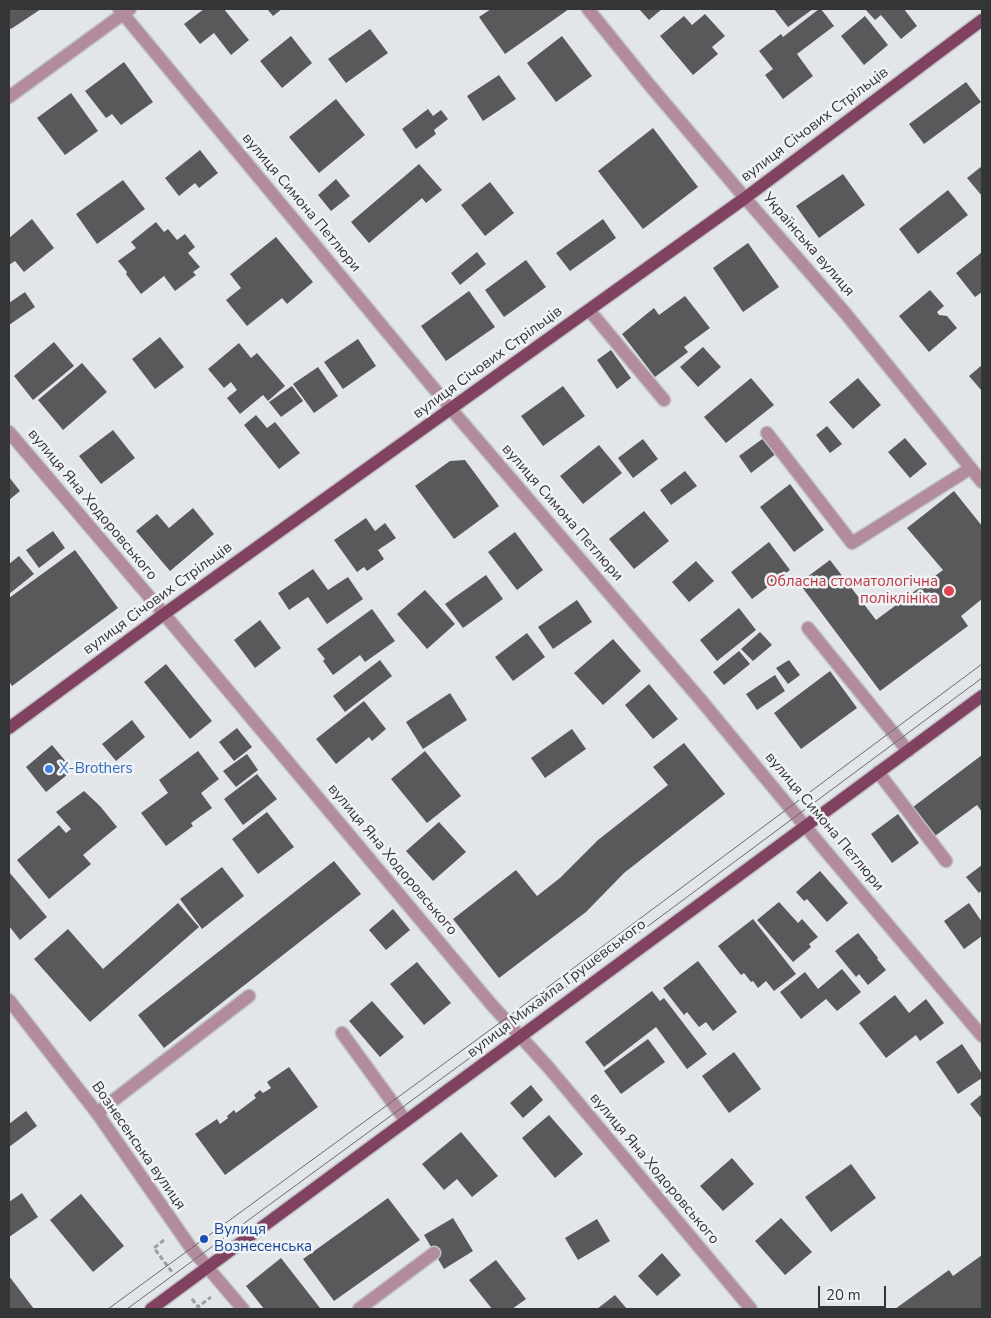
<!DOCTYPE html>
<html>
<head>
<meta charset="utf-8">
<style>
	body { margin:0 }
	#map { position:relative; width:991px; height:1318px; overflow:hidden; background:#e3e6e8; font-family:"Nunito Sans",sans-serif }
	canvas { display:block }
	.frame { position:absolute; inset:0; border:10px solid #343536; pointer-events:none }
	.scale { position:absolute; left:818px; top:1286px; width:68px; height:22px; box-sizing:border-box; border:2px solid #343536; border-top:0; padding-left:6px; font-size:15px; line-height:18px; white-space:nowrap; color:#343536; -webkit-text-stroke:4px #f0f3f6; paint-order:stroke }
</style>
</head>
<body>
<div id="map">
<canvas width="991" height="1318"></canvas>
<div class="frame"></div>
<div class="scale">20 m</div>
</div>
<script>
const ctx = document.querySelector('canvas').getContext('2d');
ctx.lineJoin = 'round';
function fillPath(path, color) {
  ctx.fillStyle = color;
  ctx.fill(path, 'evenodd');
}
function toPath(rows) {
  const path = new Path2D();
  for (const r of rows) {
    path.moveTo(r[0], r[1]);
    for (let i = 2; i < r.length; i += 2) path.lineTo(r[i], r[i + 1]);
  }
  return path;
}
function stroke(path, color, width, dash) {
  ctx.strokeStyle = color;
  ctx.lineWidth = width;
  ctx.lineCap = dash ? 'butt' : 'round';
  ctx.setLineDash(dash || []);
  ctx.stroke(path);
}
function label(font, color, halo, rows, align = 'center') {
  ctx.font = font + ' "Nunito Sans",sans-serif';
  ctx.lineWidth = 5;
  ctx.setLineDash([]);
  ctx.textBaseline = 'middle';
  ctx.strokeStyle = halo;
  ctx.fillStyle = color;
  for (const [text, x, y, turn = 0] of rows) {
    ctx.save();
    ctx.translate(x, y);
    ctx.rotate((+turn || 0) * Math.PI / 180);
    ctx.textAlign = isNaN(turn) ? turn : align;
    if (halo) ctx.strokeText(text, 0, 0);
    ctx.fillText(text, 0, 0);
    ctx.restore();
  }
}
const building = toPath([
	[9,9,41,9,11,29,9,27],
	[204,9,224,9,249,40,231,55,214,33,200,44,184,24],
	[267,9,282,9,273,16],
	[491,9,569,9,505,54,479,17],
	[639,9,662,9,649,20],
	[774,9,813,9,788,27],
	[819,9,821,9,834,26,797,54,813,76,783,99,765,75,773,69,759,51,781,34,783,37],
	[865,9,904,9,917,26,901,39,881,15,875,20],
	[705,14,725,36,712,47,718,54,693,75,660,36,684,16,692,25],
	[865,16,888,45,864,65,841,36],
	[370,29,388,53,346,83,328,59],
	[291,36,312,63,282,88,260,61],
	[562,36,592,76,556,102,527,63],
	[124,62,153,102,121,125,112,114,106,118,85,91],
	[499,75,516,99,483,121,467,96],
	[966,82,981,102,924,144,909,124],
	[71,93,98,131,65,155,37,118],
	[336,99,365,135,319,173,289,137],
	[428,109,433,116,441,110,448,119,434,130,436,134,416,149,402,129],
	[653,128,698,187,643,229,598,171],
	[200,150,218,173,199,188,195,183,179,196,165,178],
	[419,164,442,190,426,203,422,198,369,243,351,222],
	[982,166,982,196,967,178],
	[843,174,865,205,819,238,796,206],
	[336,179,350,196,331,211,318,195],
	[123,180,145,209,97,244,76,214],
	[490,182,514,213,485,236,461,205],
	[948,190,968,215,918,254,899,229],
	[32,219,54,248,24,272,15,261,9,265,9,238],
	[603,219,616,238,570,271,556,253],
	[156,222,164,232,168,229,177,240,185,234,195,247,188,253,200,267,193,272,196,275,175,291,164,276,141,294,126,274,127,272,118,261,136,248,131,242],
	[276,237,313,282,287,304,282,298,247,326,226,300,241,288,230,274],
	[748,243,779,287,743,312,713,268],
	[477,252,486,264,460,285,451,273],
	[982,252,982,292,975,297,956,273],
	[526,260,546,287,504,317,485,290],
	[930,290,944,306,937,312,939,315,947,316,957,328,929,352,899,316],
	[469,291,495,327,446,361,421,326],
	[25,292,35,307,9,325,9,303],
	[685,296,710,328,684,347,688,352,655,377,622,334,654,308,659,315],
	[160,337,184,367,155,389,132,359],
	[358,339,376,366,343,389,324,362],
	[54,342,74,366,33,400,14,376],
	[239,343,251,358,257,353,285,386,268,401,263,395,240,414,227,398,237,390,231,382,224,388,208,369],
	[703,347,721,367,698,387,680,367],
	[611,350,631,378,617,389,597,360],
	[82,363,107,392,63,430,38,400],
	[982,365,982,391,969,376],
	[318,367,338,396,314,413,293,384],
	[751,378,774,405,726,443,704,417],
	[858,378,881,405,853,429,829,402],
	[292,386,303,401,281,417,269,402],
	[563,386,585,416,543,446,521,416],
	[256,415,267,428,275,422,300,453,279,469,244,425],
	[827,426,842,444,830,453,816,435],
	[113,430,135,458,101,484,79,456],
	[765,437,777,453,751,473,739,456],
	[905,438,927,464,910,478,888,452],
	[643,439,658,459,633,478,618,458],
	[599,445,622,473,583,504,560,476],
	[465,460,499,506,454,539,415,486,450,461],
	[685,471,697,486,671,505,660,490],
	[9,477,20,491,9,500],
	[790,484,824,530,794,552,760,507],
	[954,491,982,526,982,599,961,616,968,626,880,691,799,583,830,560,876,620,943,570,907,528],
	[193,508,214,534,170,571,136,531,157,514,169,528],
	[644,511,669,541,634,569,609,539],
	[366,518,375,531,385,523,396,538,378,550,384,559,367,571,364,567,357,572,334,540],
	[53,531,65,548,39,568,26,550],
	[515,532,543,570,517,590,488,552],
	[769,542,790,570,752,599,731,572],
	[75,550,118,608,12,686,9,681,9,598],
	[19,556,34,574,9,594,9,564],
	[696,561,714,581,689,602,672,582],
	[313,569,328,590,348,577,363,599,327,624,308,597,289,610,278,593],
	[486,575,503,599,463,628,445,604],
	[425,590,455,624,427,649,397,614],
	[577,600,592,622,553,649,538,627],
	[739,608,756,630,717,661,700,640],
	[372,609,395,641,365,662,360,655,333,675,323,661,325,659,317,649],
	[260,620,281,648,255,668,234,640],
	[760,632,772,645,753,661,741,649],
	[527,633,545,657,513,681,495,657],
	[613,639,641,671,603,705,574,673],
	[739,651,750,664,724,685,713,672],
	[380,660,392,676,345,712,333,696],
	[789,660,800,675,788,684,776,668],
	[166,664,212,721,190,739,144,682],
	[830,671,857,708,801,749,774,713],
	[775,675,785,691,757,710,746,694],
	[649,684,678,719,653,739,625,705],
	[450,693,467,720,423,749,406,722],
	[364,701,386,729,372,741,369,737,336,764,316,739],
	[132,720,145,737,116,761,102,744],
	[237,728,252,747,234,761,219,742],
	[572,729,586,749,545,778,531,758],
	[684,743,725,794,624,873,586,912,499,978,453,919,516,870,537,896,560,878,598,840,668,785,653,767],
	[52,745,73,770,46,792,26,767],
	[198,751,219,779,201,793,212,808,191,823,193,826,166,846,141,813,168,793,159,780],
	[425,751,461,796,427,823,391,779],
	[247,754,258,770,236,787,223,771],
	[982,755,982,812,977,805,935,836,913,807],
	[257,774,277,799,243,825,224,799],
	[84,791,100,806,117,827,83,855,91,864,49,899,17,860,59,825,66,833,71,829,56,812],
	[267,812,294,847,258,874,232,839],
	[898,814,919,843,892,863,871,834],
	[439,822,466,852,433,881,406,851],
	[334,861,361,894,164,1048,138,1015],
	[982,865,982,890,979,893,966,877],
	[222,867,244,896,202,929,180,899],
	[820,871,848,903,827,922,807,899,804,901,796,892],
	[9,872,47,917,20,940,9,926],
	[779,902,798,923,802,919,818,937,809,944,811,947,793,962,757,920],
	[178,903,199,927,90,1022,34,959,68,929,103,969],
	[969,903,982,922,982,936,964,949,944,921],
	[393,909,410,930,386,950,369,930],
	[753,919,796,974,774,991,766,981,758,988,753,981,751,982,744,973,741,975,718,946],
	[858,933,878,958,877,959,886,970,868,985,859,974,856,977,835,951],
	[698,961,737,1012,713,1031,706,1022,699,1027,687,1012,684,1015,663,988],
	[417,962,451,1003,424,1025,390,984],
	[842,969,861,992,837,1011,826,999,801,1019,780,992,805,972,818,989],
	[652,991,660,1001,664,998,707,1054,687,1069,656,1027,604,1067,585,1042],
	[895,995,909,1013,926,999,944,1023,920,1041,916,1035,886,1058,859,1023],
	[372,1001,404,1037,380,1057,349,1021],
	[648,1039,665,1062,621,1094,604,1071],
	[962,1044,982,1074,982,1078,958,1094,936,1062],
	[734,1052,761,1089,729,1113,702,1076],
	[289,1067,318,1107,225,1175,195,1134,217,1119,220,1124,228,1118,227,1116,234,1110,236,1113,256,1098,254,1095,260,1090,263,1093,271,1088,267,1082],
	[531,1085,543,1100,523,1118,510,1103],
	[982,1094,982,1119,970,1104],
	[26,1111,37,1126,9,1147,9,1124],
	[549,1115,583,1154,555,1178,522,1138],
	[461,1132,498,1176,472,1197,457,1179,444,1190,422,1164],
	[732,1158,754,1184,723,1211,700,1186],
	[851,1164,876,1198,831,1232,805,1197],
	[22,1193,38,1217,9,1237,9,1202],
	[81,1194,124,1246,93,1272,50,1220],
	[388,1198,420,1240,334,1301,303,1259],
	[453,1218,473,1251,444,1269,424,1235],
	[781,1218,812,1252,785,1275,755,1241],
	[597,1219,610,1241,578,1260,565,1238],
	[662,1253,681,1275,657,1296,638,1276],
	[982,1255,982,1309,895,1309,949,1270,953,1276],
	[281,1258,320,1308,318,1309,264,1309,246,1286],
	[496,1260,526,1299,512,1309,492,1309,469,1280],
	[9,1276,34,1309,9,1309],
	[615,1295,627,1309,597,1309]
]);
const path = toPath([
	[164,1240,154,1248,172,1272],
	[192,1299,198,1307,211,1297]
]);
const minor = toPath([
	[119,9,451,409,700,699,824,849,982,1036],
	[588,9,647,82,745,198,846,314,982,482],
	[9,97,130,9],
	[589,310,664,400],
	[9,432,164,614,491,1004,549,1068,751,1309],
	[767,433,852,543,971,468],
	[808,628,908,751],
	[878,772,946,861],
	[9,1000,97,1113,191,1248,243,1309],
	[342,1033,406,1121],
	[97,1113,249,996],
	[359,1309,434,1253]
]);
const major = toPath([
	[9,728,164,614,745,198,982,20],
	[151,1309,982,696]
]);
const tram = toPath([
	[108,1309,505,1019,982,664],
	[127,1309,512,1027,982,678]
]);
const markers = [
	[949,591,6,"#e0444e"],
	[49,769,5,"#3f7fe0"],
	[204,1239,5,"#1a4fb4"]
];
const streetNames = [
	["вулиця Січових Стрільців",815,125,-37],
	["вулиця Симона Петлюри",301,203,50],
	["Українська вулиця",808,245,49],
	["вулиця Січових Стрільців",488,363,-36],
	["вулиця Яна Ходоровського",92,505,50],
	["вулиця Симона Петлюри",562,513,49],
	["вулиця Січових Стрільців",158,599,-36],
	["вулиця Симона Петлюри",824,822,50],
	["вулиця Яна Ходоровського",392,860,50],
	["вулиця Михайла Грушевського",557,989,-37],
	["Вознесенська вулиця",138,1146,55],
	["вулиця Яна Ходоровського",654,1169,50]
];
const healthNames = [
	["Обласна стоматологічна",938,582],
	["поліклініка",938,599]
];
const shopNames = [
	["X-Brothers",59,769]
];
const transitNames = [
	["Вулиця",214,1230],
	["Вознесенська",214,1247]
];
fillPath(building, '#59595c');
stroke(minor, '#c0c3c4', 15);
stroke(major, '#c0c3c4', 15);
stroke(path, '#9c9e9f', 3, [5, 2.5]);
stroke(minor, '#b28c9c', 12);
stroke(major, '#814160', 12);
stroke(tram, '#696b6c', 1);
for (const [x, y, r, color] of markers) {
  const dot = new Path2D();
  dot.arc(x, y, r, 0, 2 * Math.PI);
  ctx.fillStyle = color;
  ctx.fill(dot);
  stroke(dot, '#f0f3f6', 2);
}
label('15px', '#343536', '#f0f3f6', streetNames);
label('15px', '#be3a42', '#f0f3f6', healthNames, 'right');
label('15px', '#366cbe', '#f0f3f6', shopNames, 'left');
label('15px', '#164399', '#f0f3f6', transitNames, 'left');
</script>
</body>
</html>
